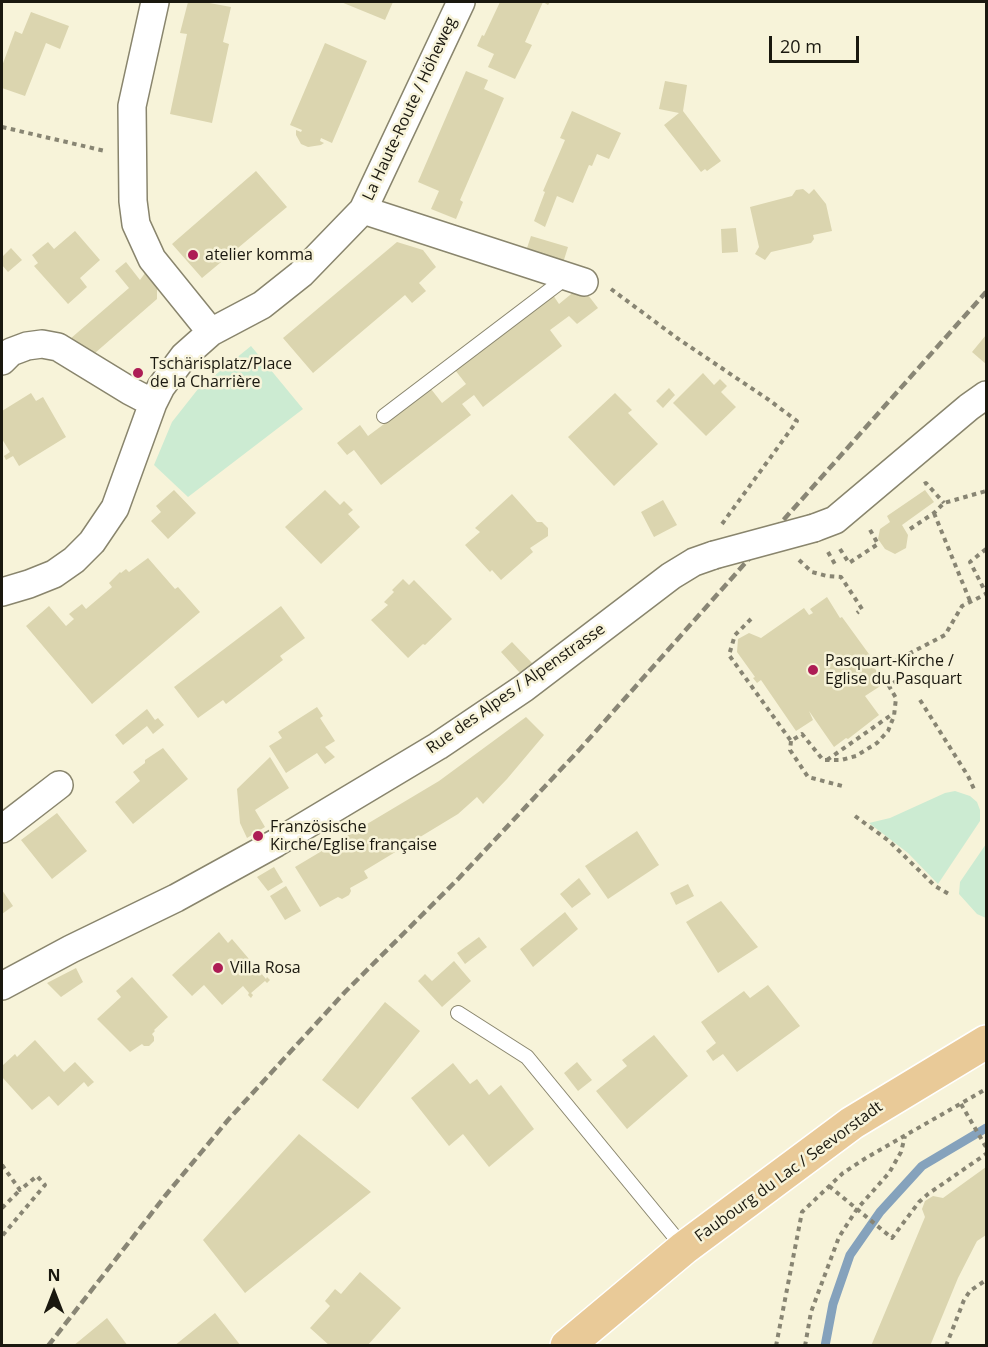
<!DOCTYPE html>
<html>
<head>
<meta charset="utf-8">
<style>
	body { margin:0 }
	#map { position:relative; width:988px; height:1347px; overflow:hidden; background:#f7f3d9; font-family:"Open Sans",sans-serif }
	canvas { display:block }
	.frame { position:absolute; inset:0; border:3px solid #1a180f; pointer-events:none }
	.north { position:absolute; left:24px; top:1263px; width:60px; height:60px; -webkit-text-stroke:4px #f7f3d9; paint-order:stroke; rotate:0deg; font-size:16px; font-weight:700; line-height:24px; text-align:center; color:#1a180f }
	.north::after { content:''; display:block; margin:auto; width:21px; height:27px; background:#1a180f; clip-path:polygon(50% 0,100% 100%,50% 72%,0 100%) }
	.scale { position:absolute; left:769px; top:36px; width:90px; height:27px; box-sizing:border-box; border:3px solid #1a180f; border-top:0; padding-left:8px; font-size:18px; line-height:21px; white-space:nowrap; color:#1a180f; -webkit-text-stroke:4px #f7f3d9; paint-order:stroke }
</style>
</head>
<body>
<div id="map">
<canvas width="988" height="1347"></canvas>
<div class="frame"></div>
<div class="north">N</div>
<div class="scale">20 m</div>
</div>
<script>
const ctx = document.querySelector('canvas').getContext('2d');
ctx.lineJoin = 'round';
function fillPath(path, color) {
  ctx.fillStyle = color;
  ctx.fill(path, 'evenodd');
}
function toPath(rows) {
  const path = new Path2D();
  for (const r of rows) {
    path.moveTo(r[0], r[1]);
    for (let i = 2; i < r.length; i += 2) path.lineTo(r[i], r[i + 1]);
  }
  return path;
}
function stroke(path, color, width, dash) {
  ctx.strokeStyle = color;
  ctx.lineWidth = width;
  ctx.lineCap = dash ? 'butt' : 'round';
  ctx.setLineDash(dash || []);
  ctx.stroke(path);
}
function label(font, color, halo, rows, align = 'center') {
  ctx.font = font + ' "Open Sans",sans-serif';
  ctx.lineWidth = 5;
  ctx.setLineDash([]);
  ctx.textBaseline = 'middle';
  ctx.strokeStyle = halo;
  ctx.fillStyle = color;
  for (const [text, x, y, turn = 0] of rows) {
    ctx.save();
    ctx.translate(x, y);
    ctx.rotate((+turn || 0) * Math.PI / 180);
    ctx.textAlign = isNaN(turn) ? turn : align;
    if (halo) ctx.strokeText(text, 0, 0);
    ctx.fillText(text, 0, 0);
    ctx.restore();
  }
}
const green = toPath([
	[251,346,303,409,188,497,154,465,172,422,198,389],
	[955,791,970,796,977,802,980,810,980,821,938,884,908,853,869,823,890,818,945,793],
	[986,844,986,918,977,914,959,894,960,882]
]);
const stream = toPath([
	[825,1346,833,1304,850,1255,880,1212,922,1166,986,1128]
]);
const building = toPath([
	[188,2,204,2,231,7,223,42,229,44,212,123,170,114,187,34,180,33],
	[341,2,393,2,385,20],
	[500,2,550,2,548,5,543,2,525,42,532,45,515,79,488,67,494,54,477,46,482,35,484,36],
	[31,12,69,26,60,49,46,43,25,96,2,88,2,66,15,31,22,34],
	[325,43,367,61,332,143,321,138,320,141,324,143,321,145,308,147,301,144,296,135,296,130,301,132,302,130,290,125],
	[466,71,488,80,484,89,504,98,460,200,463,202,456,219,431,209,439,191,418,182],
	[665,81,687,85,683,111,721,161,707,171,705,169,701,172,664,125,679,113,659,109],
	[572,111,621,133,609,159,597,154,592,166,589,165,573,203,557,196,545,227,534,221,545,192,543,191,565,140,560,138],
	[256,171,287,207,202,278,172,244],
	[803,189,809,194,814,189,826,204,832,231,813,235,814,239,811,243,771,252,765,260,755,254,759,247,750,207,792,196,796,190],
	[736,228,738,252,722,253,721,229],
	[75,231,100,260,80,278,87,287,68,304,34,266,38,263,32,255,48,242,54,249],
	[531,236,568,247,563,263,526,251],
	[397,242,423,250,436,267,419,283,426,291,412,303,405,295,313,373,283,338],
	[11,248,22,260,8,272,2,265,2,257],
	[126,262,140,280,145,273,157,286,157,299,95,353,70,339,129,288,115,271],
	[581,286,598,308,577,324,569,316,550,330,562,346,483,407,474,395,462,404,471,415,381,485,354,450,347,455,337,443,360,425,368,436,431,389,442,403,466,384,455,370,553,295,559,304],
	[986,335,986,364,972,352],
	[703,373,714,385,720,379,727,386,721,392,736,407,706,436,673,403],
	[669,388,675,395,663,408,656,401],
	[31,393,36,401,43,397,66,437,19,466,13,456,6,460,4,456,10,452,2,439,2,411],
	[615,393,632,410,628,413,658,444,614,486,568,437],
	[174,490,196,513,168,539,151,521,161,512,156,506],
	[325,490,340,505,344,501,353,510,348,514,360,527,321,564,285,527],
	[925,490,934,502,902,525,908,535,906,548,895,554,885,549,878,539,880,529,890,522,887,516],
	[512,494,537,522,542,522,548,528,548,536,530,548,533,552,501,580,492,570,490,572,465,545,480,532,475,528],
	[663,500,677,525,654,537,641,512],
	[148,558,175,589,178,587,200,612,92,704,26,626,49,606,66,626,74,619,69,614,82,604,86,609,112,587,109,583,120,572,121,573,126,569,129,572],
	[403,579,409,585,414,580,452,619,425,645,423,644,408,658,371,620,388,605,384,602,394,592,392,590],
	[827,597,840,618,842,617,874,661,871,663,885,683,865,696,879,715,848,739,846,738,834,747,809,711,813,720,796,731,761,680,757,683,753,678,755,677,737,652,738,639,749,633,761,638,804,608,809,615,813,613,810,609],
	[281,606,305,638,280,656,283,660,226,704,223,700,198,718,174,687],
	[512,642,533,664,520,673,501,652],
	[317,707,323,716,320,718,335,741,325,747,335,757,325,764,317,753,286,773,269,746,282,738,278,732],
	[147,709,155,720,158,718,164,725,153,734,147,726,123,745,115,735],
	[526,717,544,735,507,779,483,804,477,797,458,814,364,871,368,878,350,888,351,891,349,895,342,899,338,897,320,907,295,867,439,781],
	[163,748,188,779,133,824,115,802,140,781,133,772,145,763,145,760],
	[270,757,289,788,255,810,265,827,247,838,240,823,237,789],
	[57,813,87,851,52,879,21,840],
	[637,831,659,865,608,899,585,866],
	[274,867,283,882,268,891,257,877],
	[579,878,591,894,572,908,560,894],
	[688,884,694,896,676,905,670,893],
	[286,886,301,911,285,920,270,896],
	[2,890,13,906,2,914],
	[721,901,758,947,718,973,686,922],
	[565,912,578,929,533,967,520,949],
	[219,932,228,943,232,939,266,979,267,977,270,980,267,983,265,981,251,993,253,995,251,998,248,995,249,993,243,986,222,1005,204,985,192,996,172,975],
	[479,937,487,947,465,964,457,953],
	[454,961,471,981,442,1007,418,981,425,974,432,981],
	[76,968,83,982,61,997,47,983],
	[132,977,168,1017,154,1030,155,1031,152,1034,154,1037,154,1041,149,1046,144,1046,142,1044,130,1052,97,1019,121,997,116,991],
	[768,985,800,1026,737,1072,723,1054,713,1061,706,1051,716,1043,701,1022,744,991,750,998],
	[385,1002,420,1031,358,1109,322,1080],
	[654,1035,688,1076,627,1129,596,1091,627,1066,622,1060],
	[35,1040,64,1072,75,1062,94,1082,88,1087,84,1082,58,1106,49,1096,32,1110,2,1077,2,1066,15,1054,17,1057],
	[577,1062,592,1080,578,1091,564,1073],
	[453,1063,470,1084,477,1079,489,1095,501,1085,534,1129,489,1167,463,1134,449,1146,411,1098],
	[299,1134,371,1192,245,1293,203,1240],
	[986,1167,986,1235,977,1241,958,1278,930,1346,871,1346,925,1217,922,1209,925,1201,933,1196,943,1198],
	[360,1272,401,1308,367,1346,330,1346,310,1328,330,1306,325,1301,335,1289,341,1294],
	[215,1313,241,1346,174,1346],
	[107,1318,128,1346,73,1346]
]);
const path = toPath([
	[2,127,105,151],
	[611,289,677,338,769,400,797,421,722,524],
	[924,484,926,483,944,503],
	[934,513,970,601],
	[910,529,934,513,944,503,986,491],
	[840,549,849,563,878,544,869,528],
	[986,549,970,562,986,593],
	[828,552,836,566],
	[799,560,812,572,827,576,841,577,862,609,857,613],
	[751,619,735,635,729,655,791,741,802,734,823,760,841,760,856,756,877,743,888,731,894,716,896,698,889,686,906,674],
	[893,662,945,635,962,606,986,594],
	[920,700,968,776,974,789],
	[791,741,790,750,808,777,846,787],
	[827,760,894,713],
	[855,816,889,841,935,886,949,894],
	[961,1104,986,1147],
	[2,1165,20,1190,37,1176,45,1185,2,1236],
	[829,1186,892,1238,919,1202,928,1194,986,1154],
	[2,1208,20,1190],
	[776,1346,802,1212,843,1173,866,1158,986,1089],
	[805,1346,811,1312,839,1237,857,1209,889,1173,901,1152,905,1136],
	[946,1346,964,1300,970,1291,986,1280]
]);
const lane = toPath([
	[384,416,567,277],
	[458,1013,527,1057,684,1248]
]);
const street = toPath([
	[155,2,132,106,133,201,136,224,152,259,211,332],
	[363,210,584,282],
	[2,361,11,352,27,346,42,344,58,347,130,391,153,403],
	[814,528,835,520,969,407,986,395],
	[2,592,29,584,54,574,74,560,92,542,115,508,153,403,161,387,184,356,211,332,262,305,301,274,363,210,461,2],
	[2,829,59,785],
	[2,986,71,949,176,898,276,843,438,746,524,688,671,576,694,562,714,555]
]);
const primary = toPath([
	[567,1346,684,1248,852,1123,986,1042]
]);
const rail = toPath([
	[48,1346,165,1196,228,1120,345,992,459,878,580,749,986,292]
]);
const streetBridge = toPath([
	[714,555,814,528]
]);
const markers = [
	[193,255,6,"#ad1d55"],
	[138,373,6,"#ad1d55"],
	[813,670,6,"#ad1d55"],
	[258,836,6,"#ad1d55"],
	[218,968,6,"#ad1d55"]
];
const streetNames = [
	["La Haute-Route / Höheweg",410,109,-65],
	["Rue des Alpes / Alpenstrasse",516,689,-35],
	["Faubourg du Lac / Seevorstadt",789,1172,-36]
];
const poiNames = [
	["atelier komma",205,255],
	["Tschärisplatz/Place",150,364],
	["de la Charrière",150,382],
	["Pasquart-Kirche /",825,661],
	["Eglise du Pasquart",825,679],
	["Französische",270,827],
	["Kirche/Eglise française",270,845],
	["Villa Rosa",230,968]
];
fillPath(green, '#ccebd2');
stroke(stream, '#85a2bc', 9);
fillPath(building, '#dbd5af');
stroke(lane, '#89856d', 16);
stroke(street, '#89856d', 30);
stroke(primary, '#fff', 36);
stroke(path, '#888573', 4, [4.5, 4.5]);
stroke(lane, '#fff', 14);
stroke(street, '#fff', 27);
stroke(primary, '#e9ca98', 33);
stroke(rail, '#898675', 4.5, [9, 4.5]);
stroke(streetBridge, '#89856d', 30, []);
stroke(streetBridge, '#fff', 27);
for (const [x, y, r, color] of markers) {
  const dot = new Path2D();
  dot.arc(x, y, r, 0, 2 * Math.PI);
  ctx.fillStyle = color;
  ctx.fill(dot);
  stroke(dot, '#f7f3d9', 2);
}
label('16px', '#1a180f', '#f7f3d9', streetNames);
label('16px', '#1a180f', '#f7f3d9', poiNames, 'left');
</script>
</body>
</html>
